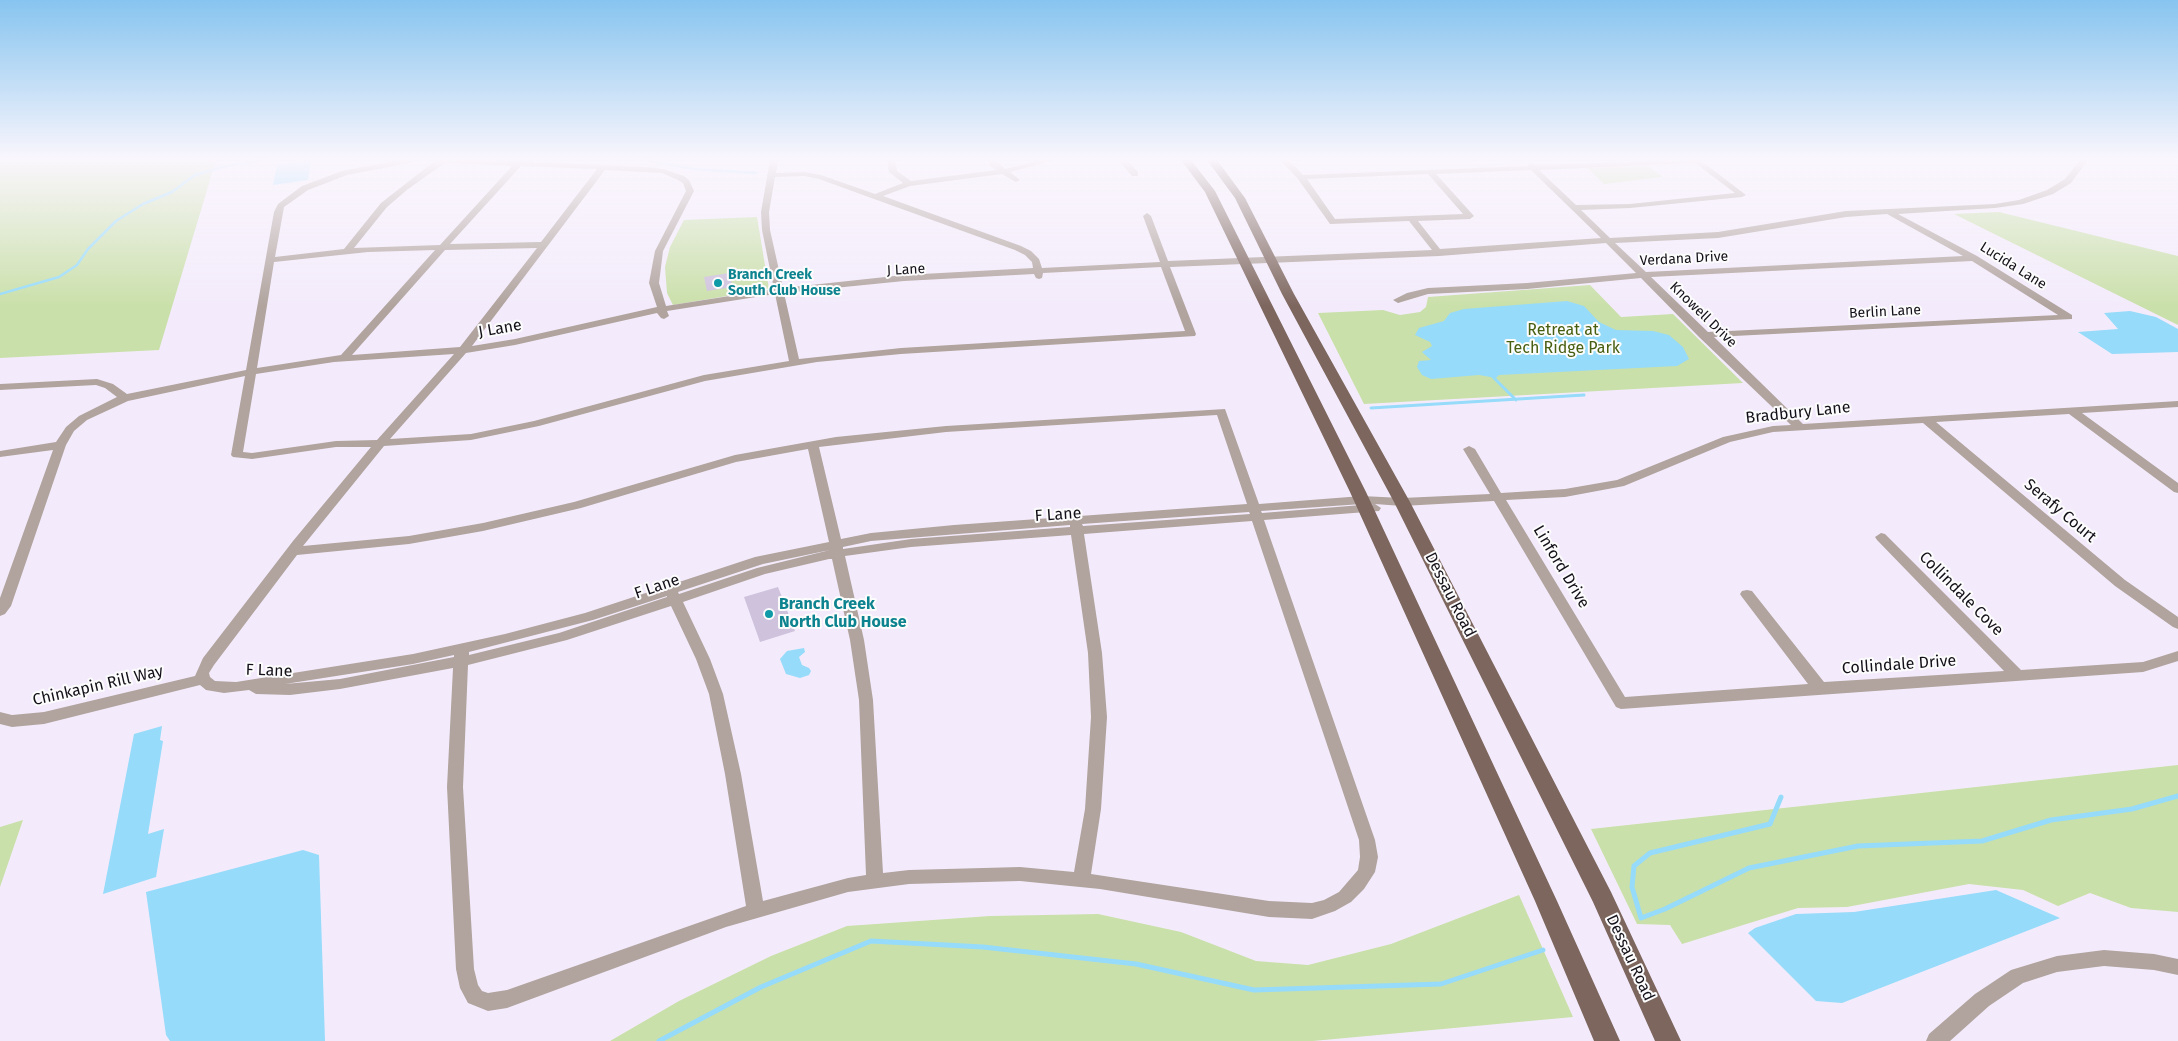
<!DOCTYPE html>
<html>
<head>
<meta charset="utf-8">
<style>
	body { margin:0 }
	canvas { display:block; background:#f3ebfb }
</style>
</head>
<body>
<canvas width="2178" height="1041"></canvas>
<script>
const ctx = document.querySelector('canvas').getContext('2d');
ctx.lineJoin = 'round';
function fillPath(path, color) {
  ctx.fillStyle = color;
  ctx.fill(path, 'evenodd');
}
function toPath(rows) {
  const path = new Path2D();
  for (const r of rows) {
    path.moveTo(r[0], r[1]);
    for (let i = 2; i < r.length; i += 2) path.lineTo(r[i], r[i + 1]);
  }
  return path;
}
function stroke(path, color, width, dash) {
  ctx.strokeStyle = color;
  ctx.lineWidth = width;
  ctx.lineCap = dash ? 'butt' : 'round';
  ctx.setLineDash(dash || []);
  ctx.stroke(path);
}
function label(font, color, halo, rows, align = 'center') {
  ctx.font = font + ' "Fira Sans",sans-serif';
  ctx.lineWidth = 4;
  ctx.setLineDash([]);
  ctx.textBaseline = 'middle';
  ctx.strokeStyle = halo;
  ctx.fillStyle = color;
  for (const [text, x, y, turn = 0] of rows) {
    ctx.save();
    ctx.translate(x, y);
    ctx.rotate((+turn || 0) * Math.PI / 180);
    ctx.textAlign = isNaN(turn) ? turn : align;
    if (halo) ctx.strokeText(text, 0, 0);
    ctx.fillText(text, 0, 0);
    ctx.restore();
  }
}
const green = toPath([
	[0,160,216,160,159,350,0,358],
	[1648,166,1663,177,1604,184,1587,168],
	[1999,212,2178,256,2178,325,1954,214],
	[757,217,769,289,673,305,667,293,665,267,670,247,684,220],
	[1590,285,1621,317,1673,314,1743,383,1364,404,1318,313,1383,310,1400,315,1420,312,1426,307,1428,297],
	[2178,765,2178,912,2131,908,2090,893,2058,906,2023,890,1969,884,1847,907,1798,908,1682,944,1670,925,1637,924,1591,829],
	[23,820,0,887,0,827],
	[1519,895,1573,1017,1313,1041,610,1041,679,1001,771,956,847,926,990,916,1098,914,1181,932,1256,961,1308,965,1391,944]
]);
const water = toPath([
	[311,161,308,180,273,185,277,165],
	[1567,301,1584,306,1599,322,1616,330,1653,331,1669,335,1683,347,1689,359,1677,366,1499,375,1496,378,1479,375,1431,379,1422,375,1417,367,1419,361,1431,360,1422,352,1432,346,1430,342,1415,335,1419,328,1444,321,1450,313,1464,309],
	[2130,311,2156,317,2178,329,2178,352,2112,354,2078,332,2118,329,2104,313],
	[804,648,805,652,799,657,802,665,809,668,811,671,809,675,800,678,786,674,780,659,787,651],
	[162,726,160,740,163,741,148,834,164,829,156,877,103,894,134,734],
	[303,850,319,855,325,1041,170,1041,166,1035,146,892],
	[1996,890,2060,918,1842,1003,1816,1001,1748,933,1755,928,1796,914,1854,912]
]);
const streamFar2 = toPath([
	[645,160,694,169,756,173],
	[0,294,59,277,77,265,88,249,116,221,143,204,172,192,195,175,226,166,264,160]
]);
const streamFar1 = toPath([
	[1492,376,1516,400],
	[1371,408,1584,395]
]);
const stream = toPath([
	[1781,797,1770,824,1650,853,1634,866,1632,887,1641,918,1665,909,1749,868,1858,846,1982,841,2051,820,2132,809,2178,796],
	[659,1041,761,987,871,941,983,947,1136,964,1254,990,1441,984,1543,950]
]);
const building = toPath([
	[729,273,733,287,707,291,704,277],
	[778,587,795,631,760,642,744,597]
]);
const minor = toPath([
	[399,160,425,160,347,175,308,190,284,207,275,257,344,249,381,203,436,160,499,160,644,167,663,169,684,176,689,180,694,191,663,251,659,283,666,306,774,289,762,230,761,212,770,160,778,160,776,173,804,172,821,175,875,194,903,183,889,172,887,160,895,160,897,171,911,181,997,170,990,166,988,160,996,160,1005,169,1041,160,1056,160,1010,172,1020,180,1016,182,1002,174,910,186,883,196,1021,246,1031,251,1039,259,1042,268,1160,262,1143,216,1147,213,1151,216,1168,261,1432,250,1409,221,1330,224,1298,179,1280,160,1289,160,1303,175,1527,166,1530,163,1535,165,1700,160,1746,195,1742,197,1630,208,1581,210,1610,238,1718,232,1846,211,1995,204,2019,200,2047,190,2065,179,2080,160,2088,160,2071,183,2053,194,2023,204,1995,208,1898,214,1977,256,2072,315,2072,319,1714,337,1803,424,2178,401,2178,407,2082,413,2178,483,2178,493,2174,492,2069,414,1936,422,2125,580,2178,617,2178,629,2173,627,2115,586,1923,423,1773,432,1730,442,1624,486,1565,497,1506,500,1625,697,1808,684,1742,597,1740,594,1742,591,1747,590,1752,591,1824,682,2004,671,1877,540,1875,537,1881,533,1885,534,2021,670,2143,662,2178,651,2178,661,2143,672,1621,709,1616,707,1494,501,1402,506,1375,504,1381,508,1379,511,1264,520,1375,840,1378,857,1375,872,1364,889,1351,902,1335,911,1312,919,1269,917,1100,889,1020,881,909,884,848,892,726,927,507,1008,488,1011,468,1003,460,988,456,969,447,787,453,668,340,689,290,695,256,694,249,690,224,693,206,690,200,685,44,724,12,727,0,724,0,712,12,715,44,712,195,676,203,658,293,541,371,447,336,447,252,459,233,457,231,455,245,376,128,401,87,420,74,431,66,445,11,606,5,614,0,616,0,598,53,450,0,457,0,451,56,442,66,427,79,416,117,397,105,388,96,385,0,390,0,384,97,379,113,384,127,394,246,370,274,212,278,204,302,186,342,171,399,160],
	[445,163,512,166,440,245,354,248,387,207,408,189,445,163],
	[1695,163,1735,193,1630,204,1576,205,1539,170,1695,163],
	[521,166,597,169,541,242,450,244,521,166],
	[605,170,662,173,678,180,683,183,686,191,655,251,649,283,657,307,515,339,472,346,605,170],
	[1531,170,1601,238,1440,249,1418,221,1470,219,1474,216,1436,174,1531,170],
	[1428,174,1463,214,1335,219,1307,179,1428,174],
	[804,176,819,179,1015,250,1025,255,1032,262,1033,268,904,275,783,288,770,230,769,212,775,177,804,176],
	[1887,214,1963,256,1646,272,1615,243,1718,238,1846,217,1887,214],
	[1606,243,1636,273,1527,283,1428,288,1407,293,1393,300,1398,303,1428,294,1527,289,1641,278,1699,337,1791,425,1773,426,1723,437,1617,480,1565,489,1501,493,1475,449,1469,446,1463,449,1490,494,1402,498,1362,496,1259,504,1225,409,946,426,836,437,735,455,574,502,483,523,409,536,303,546,384,446,471,440,539,426,705,381,817,362,901,354,1195,336,1196,334,1170,267,1439,256,1606,243],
	[537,248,460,347,352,355,445,250,537,248],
	[435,250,341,355,257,368,274,262,368,252,435,250],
	[1972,261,2058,315,1708,332,1651,277,1972,261],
	[1161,267,1185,331,901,348,799,359,784,293,904,281,1034,274,1036,278,1039,279,1042,278,1043,273,1161,267],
	[775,294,789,361,704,375,534,421,471,434,390,439,466,353,515,345,657,313,661,318,664,319,669,316,667,311,775,294],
	[454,354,377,440,336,441,252,453,243,452,256,374,334,362,454,354],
	[1217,415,1247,504,954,525,871,533,841,539,819,447,946,432,1217,415],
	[808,449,829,542,755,557,585,613,505,634,413,654,236,682,215,681,210,677,209,673,214,665,297,555,409,544,483,531,581,508,736,462,808,449],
	[1362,504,1374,504,1262,513,1261,511,1362,504],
	[1249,512,1250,514,1083,526,1082,524,1249,512],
	[1252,521,1359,840,1360,857,1358,870,1339,892,1324,900,1312,903,1269,901,1091,874,1101,809,1107,717,1102,653,1084,534,1252,521],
	[1070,525,1070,527,911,539,843,549,843,547,871,541,1070,525],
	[1071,535,1088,653,1091,717,1085,809,1074,872,1020,867,909,870,883,873,873,700,864,640,845,556,911,547,1071,535],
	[830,550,757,568,679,594,678,592,763,564,830,550],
	[829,559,832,559,850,640,859,700,866,875,848,878,763,901,741,774,723,694,710,659,683,602,765,574,829,559],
	[667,596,667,597,559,633,469,655,469,652,593,620,667,596],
	[671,606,696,659,709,694,725,774,746,906,507,990,488,993,482,991,478,985,474,969,463,787,468,665,567,640,671,606],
	[454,655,454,657,340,679,285,684,413,664,454,655],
	[1118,160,1127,160,1138,172,1138,176,1132,176,1118,160],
	[2104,950,2154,954,2178,959,2178,975,2154,970,2104,966,2057,972,2023,983,1989,1006,1950,1041,1926,1041,1929,1034,1975,994,2011,970,2057,956,2104,950]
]);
const major = toPath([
	[1181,160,1191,160,1215,191,1366,492,1557,901,1620,1041,1594,1041,1535,901,1350,492,1205,192,1181,160],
	[1207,160,1217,160,1245,198,1294,294,1410,502,1611,892,1681,1041,1655,1041,1593,902,1394,502,1282,294,1235,198,1207,160]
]);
const markers = [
	[718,283,5,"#0f9aa8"],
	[769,614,5,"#0f9aa8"]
];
const farStreetnames = [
	["Verdana Drive",1684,259,-3],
	["Lucida Lane",2013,266,32],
	["J Lane",906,270,-3],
	["Berlin Lane",1885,312,-3],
	["Knowell Drive",1703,315,44]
];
const farCulturenames = [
	["Branch Creek",728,275],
	["South Club House",728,291]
];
const streetNames = [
	["J Lane",500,329,-10],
	["Bradbury Lane",1798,413,-6],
	["Serafy Court",2060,511,40],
	["F Lane",1058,515,-4],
	["Linford Drive",1561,567,59],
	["F Lane",657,587,-19],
	["Collindale Cove",1961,594,45],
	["Dessau Road",1450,595,63],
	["Collindale Drive",1899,665,-4],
	["F Lane",269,671,2],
	["Chinkapin Rill Way",98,686,-13],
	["Dessau Road",1630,958,65]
];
const parkNames = [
	["Retreat at",1563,331],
	["Tech Ridge Park",1563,349]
];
const cultureNames = [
	["Branch Creek",779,605],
	["North Club House",779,623]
];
fillPath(green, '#cae0aa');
fillPath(water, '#96dbfa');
stroke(streamFar2, '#96dbfa', 2.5);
stroke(streamFar1, '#96dbfa', 3);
stroke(stream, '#96dbfa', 5);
fillPath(building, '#cec2dc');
fillPath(minor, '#b1a49f');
fillPath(major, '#7d665e');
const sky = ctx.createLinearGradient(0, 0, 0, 306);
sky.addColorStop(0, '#87c4ef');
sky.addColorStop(0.52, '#faf6fd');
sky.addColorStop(1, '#faf6fd00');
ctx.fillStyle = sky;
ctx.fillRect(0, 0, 2178, 306);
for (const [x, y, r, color] of markers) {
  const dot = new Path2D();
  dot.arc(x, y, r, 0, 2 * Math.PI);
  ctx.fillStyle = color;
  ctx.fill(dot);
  stroke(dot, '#fcfcfc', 2);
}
label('14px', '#141019', '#fcfcfc', farStreetnames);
label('bold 14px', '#0d838f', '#fcfcfc', farCulturenames, 'left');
label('16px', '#141019', '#fcfcfc', streetNames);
label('16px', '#475f10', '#fcfcfc', parkNames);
label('bold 16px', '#0d838f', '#fcfcfc', cultureNames, 'left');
</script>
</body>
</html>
